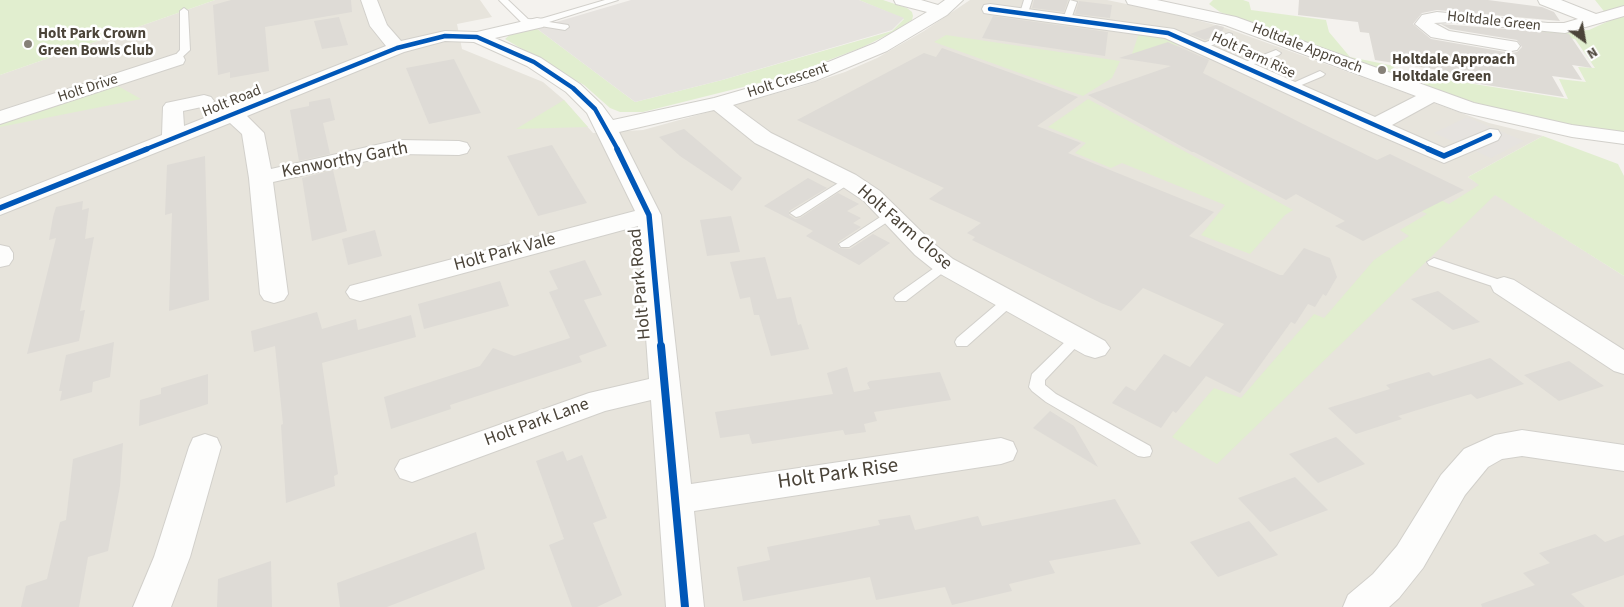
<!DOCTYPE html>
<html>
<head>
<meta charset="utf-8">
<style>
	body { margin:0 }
	#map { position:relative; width:1624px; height:607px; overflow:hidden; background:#f4f2ee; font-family:"Source Sans 3",sans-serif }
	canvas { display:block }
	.north { position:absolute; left:1559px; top:15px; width:50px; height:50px; -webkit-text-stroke:4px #fff; paint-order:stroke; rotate:148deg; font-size:14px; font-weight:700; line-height:20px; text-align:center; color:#4b4439 }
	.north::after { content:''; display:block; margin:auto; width:18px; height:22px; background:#4b4439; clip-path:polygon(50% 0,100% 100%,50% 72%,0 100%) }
</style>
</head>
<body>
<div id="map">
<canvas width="1624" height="607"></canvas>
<div class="north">N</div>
</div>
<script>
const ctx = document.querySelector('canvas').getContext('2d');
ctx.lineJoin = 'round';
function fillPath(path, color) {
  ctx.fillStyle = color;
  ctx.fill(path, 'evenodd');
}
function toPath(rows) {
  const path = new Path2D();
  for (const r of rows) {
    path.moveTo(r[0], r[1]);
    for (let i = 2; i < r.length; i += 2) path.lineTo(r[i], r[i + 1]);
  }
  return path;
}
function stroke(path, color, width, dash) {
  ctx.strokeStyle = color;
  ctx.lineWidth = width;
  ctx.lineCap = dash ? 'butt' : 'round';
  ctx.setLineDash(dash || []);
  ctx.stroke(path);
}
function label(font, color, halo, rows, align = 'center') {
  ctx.font = font + ' "Source Sans 3",sans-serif';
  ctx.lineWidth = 5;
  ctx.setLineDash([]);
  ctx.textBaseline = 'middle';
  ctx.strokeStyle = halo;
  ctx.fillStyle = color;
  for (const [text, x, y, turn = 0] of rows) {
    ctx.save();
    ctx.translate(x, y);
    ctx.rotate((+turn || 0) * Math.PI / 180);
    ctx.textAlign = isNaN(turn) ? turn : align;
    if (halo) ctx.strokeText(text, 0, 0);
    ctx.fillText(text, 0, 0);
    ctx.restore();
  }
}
const residential = toPath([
	[215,0,480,0,492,17,457,24,462,49,543,82,564,100,593,133,643,130,803,86,845,72,877,58,924,31,970,0,1107,0,1170,13,1223,27,1489,123,1543,136,1468,177,1624,276,1624,607,0,607,0,75]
]);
const green = toPath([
	[0,0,215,0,0,75],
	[859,0,883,0,907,8,912,12,913,16,912,20,895,31,863,47,787,76,643,112,620,112,610,108,584,85,505,39,512,33,536,28,635,102,722,80,892,31,904,19],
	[1213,0,1243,0,1249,2,1251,10,1326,20,1329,32,1350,57,1394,66,1392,73,1220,12,1209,4],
	[1595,0,1624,0,1624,132,1581,129,1490,108,1398,76,1424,76,1568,99,1559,79,1586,82,1578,67,1595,68,1575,39,1537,35,1534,30,1567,32,1589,30,1611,20],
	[1139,33,1167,38,1182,44,1130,60],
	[946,35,1120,61,1112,78,1083,96,934,42],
	[116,85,141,99,0,127,0,123],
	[1088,99,1293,210,1285,215,1250,254,1201,235,1225,205,1122,163,1111,168,1075,153,1086,143,1048,127],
	[564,100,588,127,516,129],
	[1543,136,1618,164,1624,176,1624,276,1495,195,1217,464,1172,437,1214,388,1241,398,1314,314,1324,318,1374,260,1409,236,1400,230,1427,214,1361,179,1379,172,1449,204,1479,185,1468,177]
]);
const parking = toPath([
	[631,0,859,0,904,18,892,30,722,80,635,102,536,28],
	[1467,117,1524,141,1491,158,1434,133]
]);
const building = toPath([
	[231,0,351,0,352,12,265,27,269,71,230,78,230,72,218,75,213,5],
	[1034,0,1068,0,1064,12,1032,8],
	[1299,0,1488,0,1542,7,1554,12,1560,21,1437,10,1422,13,1413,24,1431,39,1511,53,1517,52,1522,47,1517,40,1450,29,1441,24,1569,34,1592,68,1572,65,1582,80,1552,76,1564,97,1427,76,1439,70,1375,60,1369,33,1360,32,1358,22,1298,15],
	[1079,1,1112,5,1110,18,1075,14],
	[993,16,1108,32,1105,56,982,38],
	[339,17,348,45,322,49,314,21],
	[1216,25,1224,27,1221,34,1205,40,1190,34],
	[1168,42,1209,60,1203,73,1307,126,1377,160,1390,154,1464,190,1363,241,1335,226,1345,221,1296,194,1286,200,1194,152,1192,152,1088,95,1171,66,1119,58],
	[942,48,1078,97,1037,126,1081,143,1068,153,1214,212,1189,236,1280,275,1283,275,1304,248,1330,258,1337,277,1326,296,1323,294,1315,307,1308,304,1295,324,1291,322,1240,393,1206,376,1176,413,1173,411,1161,428,1112,403,1126,386,1135,391,1164,354,1190,367,1224,324,1143,288,1121,311,1101,303,972,240,975,237,967,233,981,223,929,199,944,188,797,120,924,53,936,57],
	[454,59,481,113,429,124,406,68],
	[330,98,335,120,323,123,330,154,299,161,290,110,309,106,309,102],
	[684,129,742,178,732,191,680,156,659,137],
	[552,145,587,203,538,216,507,156],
	[205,156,209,300,169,311,172,213,165,215,167,165],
	[333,170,347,231,312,241,302,178],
	[808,178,827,188,789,211,789,215,795,219,800,218,838,193,859,204,847,211,861,218,853,223,861,227,838,242,839,248,850,249,873,234,890,243,859,265,806,236,813,231,764,206],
	[83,201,82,210,89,208,85,239,94,237,80,311,85,310,79,341,27,354,56,238,49,240,53,217,56,207],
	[731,216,740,252,707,256,700,220],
	[375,230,382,256,348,265,342,239],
	[765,257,777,299,791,297,798,325,801,324,809,349,771,356,759,315,754,315,750,297,740,299,730,262],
	[585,260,602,295,584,300,607,346,579,356,582,362,450,405,451,409,391,429,384,397,480,366,493,348,514,356,570,338,549,292,558,289,549,271],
	[500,281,509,306,424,329,418,304],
	[1438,291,1480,322,1453,330,1411,299],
	[317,312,322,329,356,319,358,330,411,315,416,337,322,363,338,474,334,476,335,486,286,503,281,425,283,424,275,346,254,352,251,331],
	[114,342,110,377,93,382,92,392,60,401,62,391,59,391,66,355],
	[1490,358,1524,384,1477,399,1471,394,1437,404,1398,416,1402,419,1356,434,1328,408,1390,389,1386,385,1429,372,1433,376],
	[1569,361,1604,386,1559,401,1524,375],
	[847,367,854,392,870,389,867,383,870,381,940,372,951,400,874,412,877,421,864,424,866,432,845,435,843,430,752,444,749,434,720,438,715,412,833,394,827,373],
	[208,374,208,404,139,426,140,400,161,394,161,388],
	[1050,411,1074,426,1098,467,1033,428],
	[1336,437,1365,464,1318,483,1289,454],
	[123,443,120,486,108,551,88,557,79,607,21,607,26,586,47,579,60,522,66,520,73,459],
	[563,451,567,461,582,455,607,518,593,523,622,595,597,607,572,607,549,545,564,539,536,461],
	[1295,477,1328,510,1270,532,1238,498],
	[1115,499,1141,544,1049,561,1055,573,1009,584,1012,591,952,605,945,587,876,600,870,577,743,601,737,567,770,560,767,547,880,525,878,520,910,515,915,530,978,516,982,526],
	[1249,521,1278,555,1218,577,1190,542],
	[476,532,485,569,387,607,340,607,337,583],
	[1595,534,1605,542,1624,535,1624,575,1571,594,1585,607,1482,607,1481,604,1535,585,1523,573,1550,563,1539,553],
	[271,561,272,607,217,607,218,579]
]);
const service = toPath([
	[499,0,508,0,528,19,537,20,605,0,618,0,549,22,568,25,569,27,565,30,522,23,499,0],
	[1024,0,1032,0,1028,13,1024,16,1020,13,1024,0],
	[1070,0,1077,2,1071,19,1067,22,1063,19,1070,0],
	[184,8,188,11,190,50,176,63,171,60,180,50,180,11,184,8],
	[1229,33,1232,34,1232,38,1201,49,1196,46,1229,33],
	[1276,50,1281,53,1279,55,1243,68,1238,65,1276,50],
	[1320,71,1325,74,1323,76,1292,89,1284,87,1320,71],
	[848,177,852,178,852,182,800,216,796,217,790,213,848,177],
	[891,210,897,214,895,217,849,247,841,247,839,244,891,210],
	[1434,258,1509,283,1511,286,1504,290,1429,265,1427,262,1434,258],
	[944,261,951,265,949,268,906,301,896,301,894,298,896,295,944,261],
	[1009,297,1016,301,1014,304,967,346,957,346,955,342,957,338,1004,298,1009,297],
	[1077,333,1082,335,1084,338,1082,341,1045,380,1045,385,1056,394,1150,446,1152,451,1150,456,1144,457,1138,456,1046,402,1032,391,1029,387,1032,374,1072,335,1077,333]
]);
const minor = toPath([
	[361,0,377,0,387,25,401,41,445,31,477,32,537,18,543,19,546,23,543,27,495,38,541,58,580,84,602,105,613,120,714,98,801,73,875,43,927,12,896,4,894,0,921,0,938,5,945,0,963,0,947,15,887,51,815,81,733,105,771,133,856,175,880,191,933,243,953,259,1105,341,1110,348,1105,355,1095,358,1085,355,935,271,915,255,864,201,840,185,755,143,714,110,619,132,661,215,691,484,1001,438,1013,442,1017,451,1013,460,1001,464,694,511,704,607,666,607,651,400,605,411,412,482,400,478,395,469,400,460,589,393,649,379,638,226,360,301,350,298,346,292,350,286,635,211,587,113,566,92,527,66,474,42,445,41,404,52,247,116,264,133,271,169,398,140,459,141,467,143,470,148,467,153,459,155,398,154,273,182,288,294,284,300,274,303,264,300,260,294,249,178,242,134,230,123,0,215,0,199,162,135,163,107,166,103,204,95,211,97,214,101,211,105,183,111,184,126,386,46,370,26,361,0],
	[1126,0,1157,0,1236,17,1474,103,1572,125,1624,132,1624,144,1572,137,1461,112,1434,102,1392,125,1444,148,1490,129,1498,130,1501,135,1498,140,1444,163,1367,130,1165,38,990,14,984,13,982,9,984,5,990,4,1174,29,1375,117,1416,96,1225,25,1128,4,1126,0],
	[1538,0,1561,0,1596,14,1624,6,1624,16,1565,33,1452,22,1434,23,1449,31,1517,42,1520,46,1517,50,1511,51,1431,37,1415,24,1422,15,1437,12,1548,23,1564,23,1578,19,1540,4,1538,0],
	[176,54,183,56,185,60,183,64,0,124,0,111,176,54],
	[0,245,9,247,13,253,13,259,9,265,0,267,0,245],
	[1504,277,1514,280,1624,350,1624,374,1614,371,1494,292,1491,286,1494,280,1504,277],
	[1522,430,1624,445,1624,471,1522,456,1502,459,1488,467,1465,495,1423,568,1399,598,1389,607,1343,607,1348,595,1373,574,1397,546,1441,475,1464,449,1495,435,1522,430],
	[205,434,217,438,221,447,190,557,171,607,133,607,154,557,189,447,193,438,205,434]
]);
const cyclewayFar2 = toPath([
	[990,9,1168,33,1431,150],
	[144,150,397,48,445,36,477,37,534,62,573,88,595,109,618,150],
	[1457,150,1490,135]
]);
const cyclewayFar1 = toPath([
	[617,149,649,215,661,347],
	[1428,149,1444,156,1460,149],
	[0,208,147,149]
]);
const cycleway = toPath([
	[661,346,685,607]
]);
const markers = [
	[28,44,5,"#868178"],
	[1382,70,5,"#868178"]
];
const farStreetnames = [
	["Holtdale Green",1494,22,6],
	["Holtdale Approach",1307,49,21],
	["Holt Farm Rise",1253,56,25],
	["Holt Crescent",788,81,-18],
	["Holt Drive",88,89,-18],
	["Holt Road",232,102,-22]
];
const farPoinames = [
	["Holt Park Crown",38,35],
	["Green Bowls Club",38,52],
	["Holtdale Approach",1392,61],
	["Holtdale Green",1392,78]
];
const streetNames = [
	["Kenworthy Garth",345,161,-11],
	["Holt Farm Close",904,228,41],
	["Holt Park Vale",505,253,-15],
	["Holt Park Road",641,284,-95],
	["Holt Park Lane",537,423,-20]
];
const nearStreetnames = [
	["Holt Park Rise",838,475,-8]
];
fillPath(residential, '#e7e4dc');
fillPath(green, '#e1eecf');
fillPath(parking, '#e6e3df');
fillPath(building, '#dedbd6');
stroke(service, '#d2d0cb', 2);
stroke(minor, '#d2d0cb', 2);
fillPath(service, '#fdfdfc');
fillPath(minor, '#fdfdfc');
stroke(cyclewayFar2, '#0057b8', 4.5);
stroke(cyclewayFar1, '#0057b8', 5.5);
stroke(cycleway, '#0057b8', 8);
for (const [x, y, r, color] of markers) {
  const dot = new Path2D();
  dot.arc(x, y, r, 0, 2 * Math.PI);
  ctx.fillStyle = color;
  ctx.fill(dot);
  stroke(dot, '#fff', 2);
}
label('15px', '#4b4439', '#fff', farStreetnames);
label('bold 15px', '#4b4439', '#fff', farPoinames, 'left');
label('18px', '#4b4439', '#fff', streetNames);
label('21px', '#4b4439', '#fff', nearStreetnames);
</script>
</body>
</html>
